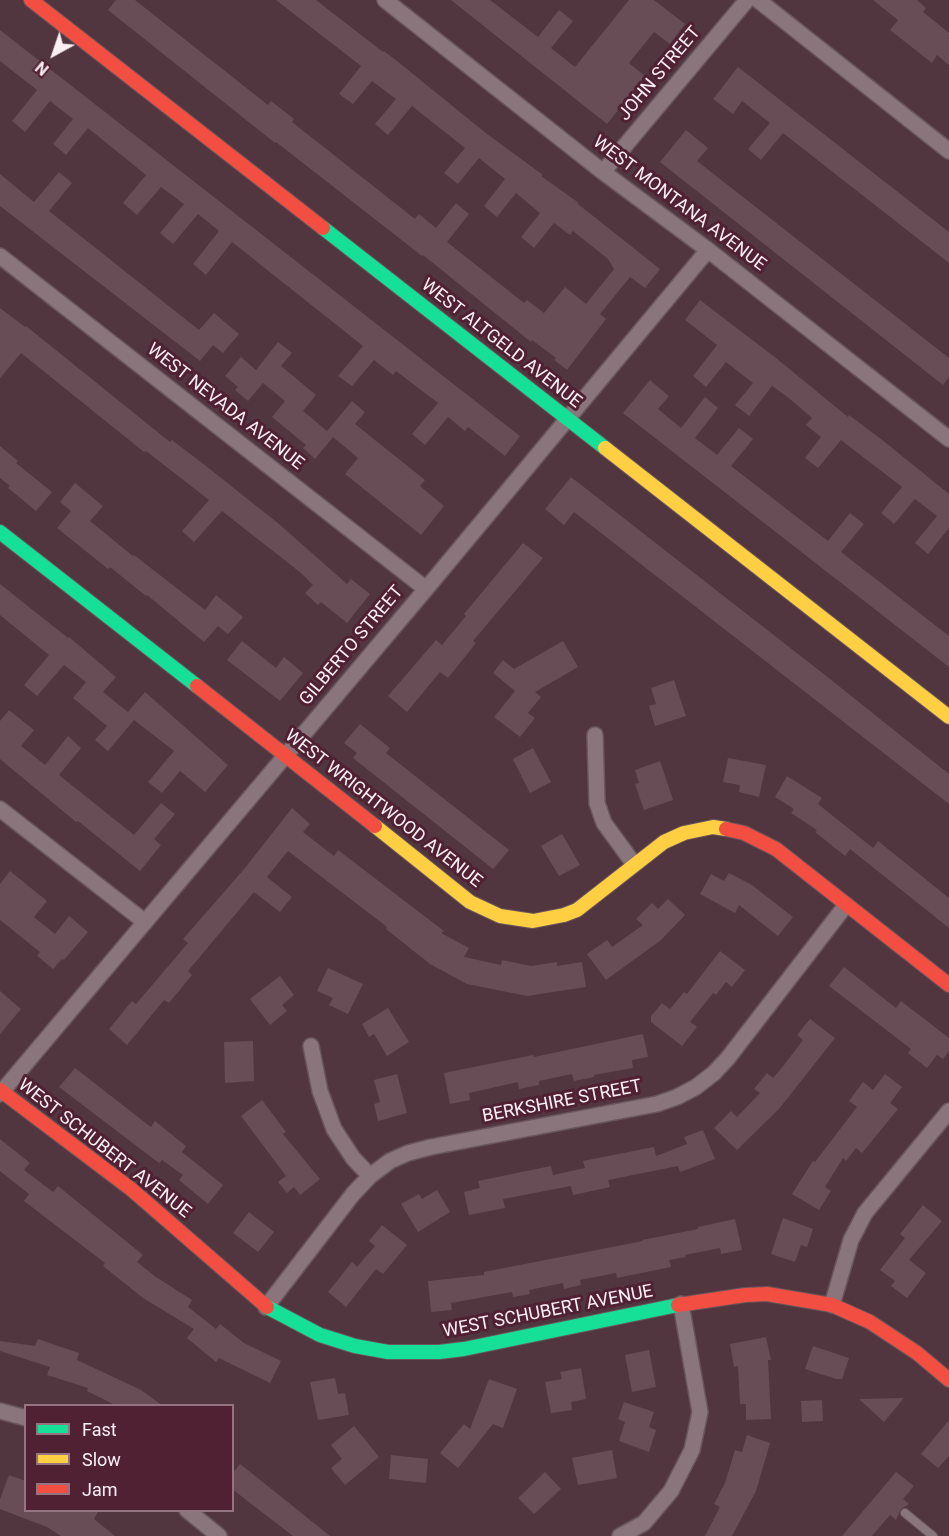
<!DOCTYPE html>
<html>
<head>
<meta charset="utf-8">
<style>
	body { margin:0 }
	#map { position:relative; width:949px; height:1536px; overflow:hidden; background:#513640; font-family:Roboto,sans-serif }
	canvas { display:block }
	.legend { position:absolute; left:24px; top:1404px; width:210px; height:108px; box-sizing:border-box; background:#502133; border:2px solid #957380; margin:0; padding:8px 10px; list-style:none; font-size:18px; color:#fceff3 }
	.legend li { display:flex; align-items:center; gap:12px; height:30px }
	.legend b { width:30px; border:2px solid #957380 }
	.north { position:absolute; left:24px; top:24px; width:60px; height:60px; -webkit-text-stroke:4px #502133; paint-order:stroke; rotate:220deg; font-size:16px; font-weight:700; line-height:24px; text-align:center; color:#fceff3 }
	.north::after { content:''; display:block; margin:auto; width:21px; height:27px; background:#fceff3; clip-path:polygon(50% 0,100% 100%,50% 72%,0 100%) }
</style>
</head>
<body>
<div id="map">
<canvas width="949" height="1536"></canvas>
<ul class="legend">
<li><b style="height:8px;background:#16e098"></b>Fast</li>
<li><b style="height:8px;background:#ffcf43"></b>Slow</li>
<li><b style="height:8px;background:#f24e42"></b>Jam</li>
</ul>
<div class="north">N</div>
</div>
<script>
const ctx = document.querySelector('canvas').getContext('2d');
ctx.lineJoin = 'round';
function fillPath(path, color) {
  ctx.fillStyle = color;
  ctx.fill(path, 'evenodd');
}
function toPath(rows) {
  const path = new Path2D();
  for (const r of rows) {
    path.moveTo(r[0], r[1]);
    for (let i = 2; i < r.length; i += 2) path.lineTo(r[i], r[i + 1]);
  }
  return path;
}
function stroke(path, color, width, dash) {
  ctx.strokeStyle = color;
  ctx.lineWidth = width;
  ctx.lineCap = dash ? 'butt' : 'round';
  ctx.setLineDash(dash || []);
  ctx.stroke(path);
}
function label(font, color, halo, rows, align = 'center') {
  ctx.font = font + ' Roboto,sans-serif';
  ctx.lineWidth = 6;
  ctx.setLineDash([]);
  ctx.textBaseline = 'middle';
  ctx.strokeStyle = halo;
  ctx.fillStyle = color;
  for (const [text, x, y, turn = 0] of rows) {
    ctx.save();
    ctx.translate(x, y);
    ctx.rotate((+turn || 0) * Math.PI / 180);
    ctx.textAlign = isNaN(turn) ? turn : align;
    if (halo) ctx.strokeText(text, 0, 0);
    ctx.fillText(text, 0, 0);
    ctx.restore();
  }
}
const building = toPath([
	[116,0,135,0,268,105,271,101,294,119,292,122,415,219,419,214,436,228,456,203,469,214,447,242,524,303,527,300,544,313,565,287,586,304,614,269,608,259,573,231,570,235,554,223,534,248,521,237,540,213,516,193,497,217,484,206,505,179,479,158,458,184,444,173,465,148,412,106,388,135,375,124,396,99,372,81,353,104,339,94,361,66,276,0,316,0,383,52,384,51,397,61,487,134,543,175,541,176,579,203,578,204,660,269,645,288,630,277,600,314,606,319,567,370,554,360,556,358,532,340,531,342,423,255,422,256,276,142,275,143,108,10],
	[451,0,490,0,538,37,559,10,573,21,551,48,575,67,629,0,654,0,685,24,670,44,654,32,629,63,645,76,607,124],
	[873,0,917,0,926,8,923,12,949,33,949,65,937,55,932,63,890,30,898,20],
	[0,30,520,436,505,456,468,427,465,431,448,417,425,445,412,434,438,403,396,371,393,375,374,360,352,386,338,376,363,346,232,242,206,275,193,264,219,231,198,214,173,244,160,233,184,204,161,187,137,215,123,203,146,175,88,128,66,155,53,144,73,119,50,101,25,132,12,121,37,90,0,61],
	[738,67,949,232,949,263,783,133,761,160,748,149,770,123,742,101,733,114,713,99],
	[686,130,708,148,697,161,949,358,949,377,943,385,660,162],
	[59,172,72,183,49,211,199,330,214,313,239,334,223,353,213,345,200,361,0,206,0,174,34,202],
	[700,300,776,358,848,417,849,415,886,443,949,494,949,528,928,554,915,543,937,516,915,499,894,524,881,513,902,487,841,440,818,468,805,458,821,437,806,425,812,418,790,399,772,386,749,416,735,405,753,383,726,362,706,387,693,376,717,345,685,320],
	[0,308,25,327,26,326,170,442,172,440,206,466,279,524,347,584,351,579,370,594,347,623,321,602,318,605,305,593,313,585,301,573,222,511,194,542,182,531,209,500,146,451,144,452,21,353,0,378],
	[278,342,292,353,281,366,316,395,303,411,327,431,352,401,365,412,355,424,425,480,420,486,444,506,421,535,345,474,358,458,333,437,315,459,303,448,306,445,272,417,285,401,263,383,248,401,235,390,238,387,225,376,241,357,256,370],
	[650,380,669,396,658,409,681,428,705,397,718,408,695,438,717,455,739,428,753,439,731,466,828,541,850,513,864,524,841,552,949,636,949,667,623,413],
	[0,446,18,461,16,463,52,492,36,511,8,488,10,486,0,478],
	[571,477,825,675,949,774,949,804,574,512,564,525,545,509],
	[75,483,103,506,90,521,133,556,134,555,205,610,216,595,243,617,228,634,218,626,204,642,147,595,146,596,110,567,108,569,57,528,71,511,60,502],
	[523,543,543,558,473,641,476,643,448,678,440,672,407,712,388,696,436,640,442,645,466,616,464,614],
	[0,584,68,638,69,637,116,677,103,692,128,712,145,692,228,765,205,792,180,771,162,793,148,782,174,751,134,720,108,751,95,740,107,726,73,698,86,682,64,665,37,696,24,685,49,655,0,615],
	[242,641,276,668,284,657,303,673,280,701,227,660],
	[563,641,578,667,535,692,541,697,528,713,535,718,520,737,494,717,515,691,493,673,503,660,514,669],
	[674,680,686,716,655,726,649,706,656,704,651,688],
	[9,710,34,730,21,746,45,765,68,736,81,748,59,775,134,835,161,803,175,814,154,839,161,845,140,871,78,821,76,822,0,759,0,721],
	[360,724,390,748,386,753,509,850,493,869,353,758,357,753,344,743],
	[533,748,551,782,530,793,513,759],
	[728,758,766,765,759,797,739,792,740,785,723,782],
	[660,761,673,800,644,810,635,784,639,783,635,770],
	[787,776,822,798,818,804,873,848,878,841,949,898,949,928,850,849,845,856,815,832,817,830,791,813,794,809,775,797],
	[292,808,310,824,303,832,334,856,338,850,444,931,441,933,469,948,464,957,501,965,502,960,531,966,557,962,557,966,582,962,586,987,527,996,467,984,430,964,386,929,387,927,288,851,267,877,292,897,280,912,254,892,188,971,192,975,169,1003,164,1000,127,1045,109,1029,132,1001,136,1004,188,943,183,939,245,868],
	[562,834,580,865,559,876,541,846],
	[10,871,47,901,34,917,55,934,69,916,88,932,64,960,62,959,53,969,37,956,40,952,0,920,0,884],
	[729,873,752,885,793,917,778,936,739,905,735,913,700,894,711,874,724,881],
	[668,899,685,915,661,940,606,980,587,954,607,940,612,947,643,925,636,919,652,903,658,909],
	[720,951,745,970,732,987,726,982,716,995,713,993,690,1022,697,1027,682,1046,651,1022,651,1016,662,1003,670,1009,684,992,687,994],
	[844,967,896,1008,901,1001,949,1038,949,1051,943,1059,937,1055,927,1068,908,1053,911,1049,829,986],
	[328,968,363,984,348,1014,329,1005,333,998,317,991],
	[280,976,294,995,282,1005,287,1011,270,1025,250,999],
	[0,991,21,1009,0,1034],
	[388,1008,409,1042,387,1056,374,1034,369,1037,362,1024],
	[810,1019,835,1038,779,1109,737,1150,714,1128,731,1111,737,1117,760,1093,754,1089,767,1073,773,1078,784,1065,803,1040,797,1035],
	[643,1034,648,1057,632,1060,633,1068,594,1075,594,1077,574,1081,572,1074,539,1081,539,1085,519,1089,518,1082,469,1093,470,1100,450,1104,444,1073,533,1055,534,1057],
	[253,1041,254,1081,225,1083,224,1042],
	[75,1068,151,1127,155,1121,186,1146,182,1152,223,1185,208,1204,179,1180,183,1175,162,1160,159,1163,59,1087],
	[397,1074,407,1113,378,1121,374,1104,380,1102,374,1080],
	[885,1074,902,1087,890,1103,898,1109,862,1153,856,1148,846,1161,843,1158,825,1187,831,1191,819,1210,792,1194,813,1161,815,1162,857,1107,849,1101,863,1082,873,1090],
	[262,1100,286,1132,283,1134,320,1179,300,1195,294,1187,287,1193,278,1182,286,1176,241,1116],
	[703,1130,715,1159,680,1172,678,1166,608,1180,610,1187,573,1195,571,1186,503,1199,505,1208,469,1215,464,1192,480,1188,478,1181,551,1166,553,1175,585,1168,583,1161,654,1147,656,1156,687,1144,684,1137],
	[0,1139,30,1163,24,1170,53,1192,58,1186,143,1255,137,1262,156,1277,192,1300,188,1307,216,1329,220,1324,244,1343,281,1361,270,1383,219,1358,216,1362,187,1338,194,1329,143,1298,103,1266,105,1263,24,1201,29,1194,0,1171],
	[437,1190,450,1212,418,1232,401,1204,419,1194,422,1199],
	[923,1205,942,1221,909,1260,926,1273,907,1298,891,1286,895,1281,880,1270,905,1238,900,1234],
	[249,1212,274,1232,258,1252,233,1233],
	[783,1218,813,1229,807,1247,801,1245,795,1262,771,1254],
	[735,1219,742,1250,721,1254,720,1248,685,1255,686,1257,669,1260,671,1267,617,1278,616,1273,580,1280,581,1285,564,1289,563,1283,529,1290,530,1294,513,1297,512,1292,451,1303,452,1310,431,1312,428,1281,484,1275,484,1272,643,1241,642,1240,698,1229,698,1227],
	[382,1225,407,1245,383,1274,376,1269,346,1307,328,1292,352,1262,357,1267,375,1246,369,1241],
	[766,1337,771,1360,768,1360,771,1419,746,1420,746,1404,740,1404,738,1366,734,1367,730,1344],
	[38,1339,79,1353,77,1360,141,1390,163,1406,117,1406,87,1391,88,1388,47,1375,50,1367,0,1351,0,1341,35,1346],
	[813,1346,849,1358,842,1379,836,1379,805,1369],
	[649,1350,656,1387,632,1392,625,1355],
	[581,1368,586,1399,571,1402,572,1410,551,1413,545,1382,562,1379,560,1372],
	[335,1378,338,1394,345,1393,349,1415,318,1420,310,1382],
	[489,1379,517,1389,503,1428,493,1424,458,1468,440,1453,464,1424,470,1429],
	[904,1398,884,1422,859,1399],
	[822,1400,823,1421,802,1422,801,1401],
	[624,1402,654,1412,649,1427,656,1430,649,1452,619,1441,625,1422,618,1419],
	[949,1420,949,1456,938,1468,921,1454],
	[354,1426,379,1457,345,1485,331,1468,342,1459,331,1445],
	[747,1435,770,1443,756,1491,732,1536,705,1536,720,1507,714,1504,725,1483,735,1450,742,1452],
	[612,1450,617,1478,578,1485,572,1458],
	[391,1455,428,1459,426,1483,389,1479],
	[240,1464,269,1487,330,1536,293,1536,232,1489,232,1474],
	[545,1472,561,1489,534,1514,518,1498],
	[896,1472,914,1486,903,1499,909,1504,901,1509,896,1520,890,1515,872,1536,842,1536],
	[9,1475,26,1481,26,1510,99,1510,94,1519,115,1536,61,1536,47,1527,0,1509,0,1499]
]);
const lane = toPath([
	[905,1513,933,1536]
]);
const street = toPath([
	[385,0,603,172,708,250,949,439],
	[758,0,949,151],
	[603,172,747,0],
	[0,256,426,589],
	[595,735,597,803,604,823,634,864],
	[0,809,145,922],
	[311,1046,320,1091,334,1129,353,1158,370,1176],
	[0,1094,426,589,708,250],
	[832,1305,851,1240,865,1213,949,1111],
	[266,1307,353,1194,370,1176,390,1161,408,1153,431,1147,657,1104,677,1097,696,1087,714,1073,728,1058,846,905],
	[0,1411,26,1418],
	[187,1510,219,1536],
	[620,1536,644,1523,671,1491,692,1450,700,1412,681,1304]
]);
const fast = toPath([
	[323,228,605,448],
	[0,532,197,686],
	[267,1307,320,1335,355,1346,388,1352,439,1352,464,1349,678,1305]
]);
const slow = toPath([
	[605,448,949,717],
	[375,826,470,902,500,916,533,921,564,915,577,910,664,842,684,833,713,827,726,829]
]);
const jam = toPath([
	[31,0,323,228],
	[197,686,375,826],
	[726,829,744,833,776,849,949,985],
	[0,1090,131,1189,267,1307],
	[678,1305,745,1295,767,1294,832,1305,870,1322,917,1353,949,1380]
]);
const streetNames = [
	["JOHN STREET",660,74,-50],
	["WEST MONTANA AVENUE",679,204,37],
	["WEST ALTGELD AVENUE",501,344,38],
	["WEST NEVADA AVENUE",225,407,38],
	["GILBERTO STREET",352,646,-50],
	["WEST WRIGHTWOOD AVENUE",383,809,38],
	["BERKSHIRE STREET",562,1102,-11],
	["WEST SCHUBERT AVENUE",104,1149,38],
	["WEST SCHUBERT AVENUE",548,1312,-11]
];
fillPath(building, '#684c56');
stroke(lane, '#69555c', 10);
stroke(street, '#69555c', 18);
stroke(fast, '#69555c', 16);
stroke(slow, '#69555c', 16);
stroke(jam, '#69555c', 16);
stroke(lane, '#8a757c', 8);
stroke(street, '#8a757c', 15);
stroke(fast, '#16e098', 14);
stroke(slow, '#ffcf43', 14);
stroke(jam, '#f24e42', 14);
label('18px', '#fceff3', '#502133', streetNames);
</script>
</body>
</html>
